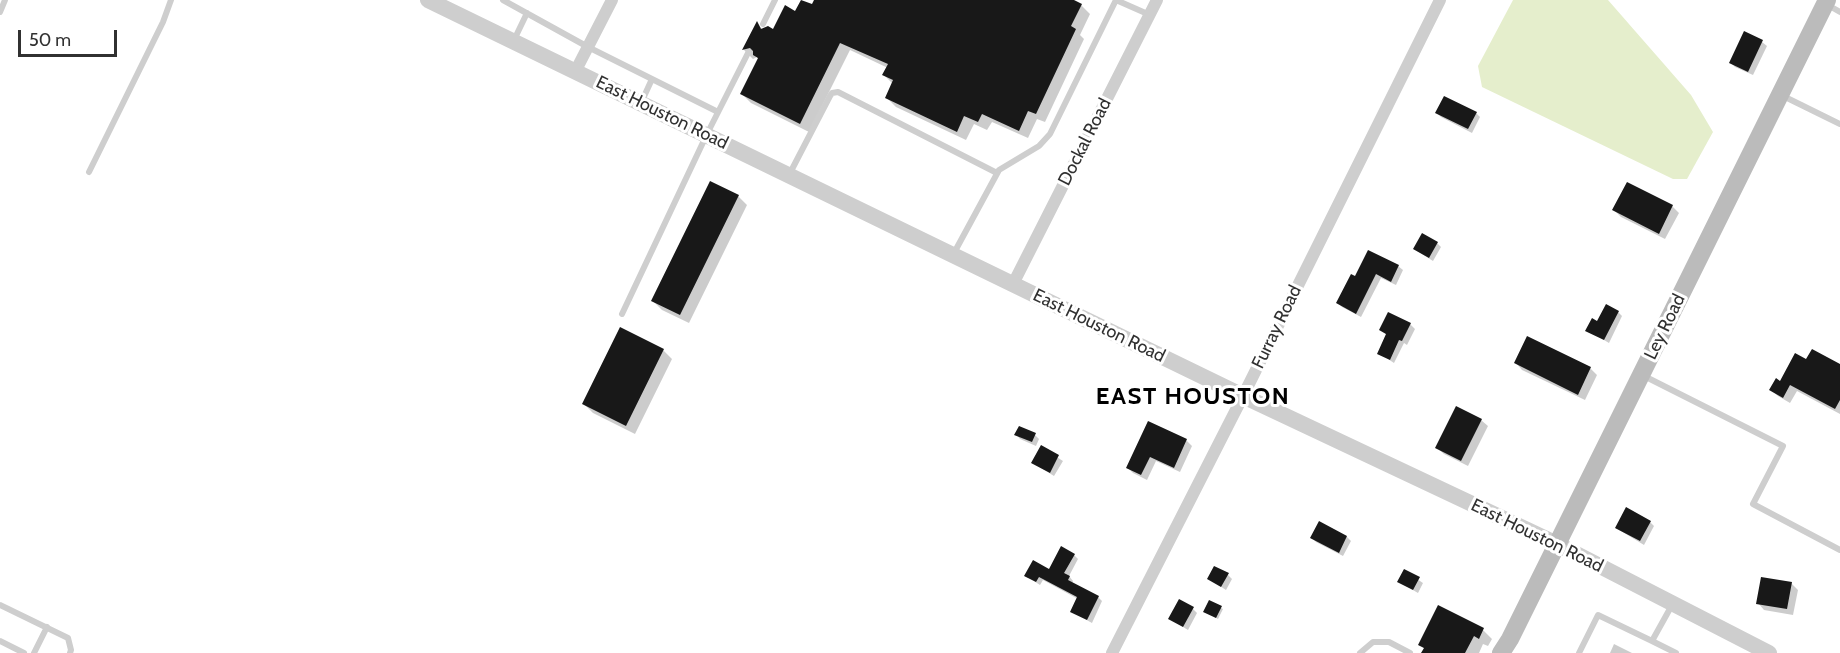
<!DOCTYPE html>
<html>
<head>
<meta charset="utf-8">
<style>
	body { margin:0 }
	#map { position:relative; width:1840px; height:653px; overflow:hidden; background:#fff; font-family:Cabin,sans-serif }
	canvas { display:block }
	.scale { position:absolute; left:18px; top:30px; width:99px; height:27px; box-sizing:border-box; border:3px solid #313131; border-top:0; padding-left:8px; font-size:18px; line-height:21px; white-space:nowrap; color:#313131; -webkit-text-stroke:4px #fff; paint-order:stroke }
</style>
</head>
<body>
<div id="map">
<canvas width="1840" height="653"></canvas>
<div class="scale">50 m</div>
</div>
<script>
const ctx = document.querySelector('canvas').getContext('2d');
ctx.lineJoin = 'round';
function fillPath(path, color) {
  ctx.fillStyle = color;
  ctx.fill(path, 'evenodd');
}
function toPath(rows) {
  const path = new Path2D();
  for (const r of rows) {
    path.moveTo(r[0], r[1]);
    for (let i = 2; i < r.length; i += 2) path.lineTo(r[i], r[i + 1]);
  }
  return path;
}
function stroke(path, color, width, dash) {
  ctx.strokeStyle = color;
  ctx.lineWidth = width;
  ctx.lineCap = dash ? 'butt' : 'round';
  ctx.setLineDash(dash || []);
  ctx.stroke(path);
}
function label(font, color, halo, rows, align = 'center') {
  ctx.font = font + ' Cabin,sans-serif';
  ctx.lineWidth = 6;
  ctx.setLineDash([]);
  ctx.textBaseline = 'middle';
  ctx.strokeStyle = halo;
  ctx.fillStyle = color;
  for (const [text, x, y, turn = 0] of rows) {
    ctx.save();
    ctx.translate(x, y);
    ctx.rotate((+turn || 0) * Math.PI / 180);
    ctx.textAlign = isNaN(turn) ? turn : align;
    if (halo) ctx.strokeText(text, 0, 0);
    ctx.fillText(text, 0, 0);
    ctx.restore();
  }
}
const water = toPath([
	[1513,0,1608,0,1691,95,1713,132,1687,179,1673,179,1482,87,1478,66]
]);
const shadow = toPath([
	[816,0,1070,0,1081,5,1090,14,1080,35,1084,39,1045,122,1037,119,1028,138,992,122,987,130,974,124,966,140,896,107,887,98,893,84,884,75,888,68,850,50,809,132,751,103,742,94,759,60,757,57,753,59,744,50,757,23,763,30,774,31,796,13,812,6],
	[1745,33,1762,42,1767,46,1753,75,1735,67,1731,63],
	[1437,113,1476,113,1480,117,1472,133,1441,117],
	[738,196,747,205,689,323,662,310,653,301],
	[1672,206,1679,213,1665,239,1621,217,1614,210],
	[1437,243,1441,247,1433,261,1414,249],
	[1398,266,1403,270,1396,285,1381,278,1361,317,1342,307,1338,303,1356,278],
	[1618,312,1622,316,1609,343,1587,330],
	[1389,314,1410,324,1415,329,1407,345,1404,343,1394,363,1379,353,1387,335,1381,330],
	[663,350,672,359,635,434,593,413,584,404],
	[1807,361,1840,366,1840,414,1797,391,1790,403,1778,396,1771,390],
	[1516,363,1590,368,1597,375,1585,400,1522,370],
	[1481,420,1488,426,1468,466,1444,454,1437,448],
	[1149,423,1186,440,1192,446,1180,472,1156,461,1147,480,1133,473,1128,468],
	[1016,434,1035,435,1039,439,1036,446,1020,439],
	[1041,447,1063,461,1054,476,1033,463],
	[1650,522,1654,526,1644,545,1616,528],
	[1347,537,1351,541,1343,556,1316,542,1312,538],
	[1074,555,1078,559,1069,576,1073,581,1072,584,1098,597,1102,601,1092,623,1072,612,1078,599,1043,580,1040,585,1026,576,1049,571],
	[1405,571,1423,583,1418,593,1399,582],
	[1228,575,1232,579,1226,590,1209,579],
	[1791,583,1798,590,1793,615,1764,610,1758,603],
	[1210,602,1223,609,1218,619,1207,613],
	[1193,609,1197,613,1188,630,1170,619],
	[1483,630,1492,639,1488,646,1483,644,1479,653,1423,653,1425,649,1420,645],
	[1614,644,1632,653,1610,653]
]);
const building = toPath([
	[801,0,812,4,814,0,1074,0,1082,4,1071,26,1076,29,1036,114,1028,111,1019,131,982,114,978,122,964,116,957,132,885,98,893,80,882,75,888,64,840,43,800,124,740,94,758,58,753,55,753,51,750,48,742,50,757,21,761,29,768,26,773,29,785,5,795,11],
	[1744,31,1763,40,1748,72,1729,63],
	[1444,96,1477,112,1468,129,1435,113],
	[710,181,739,195,680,315,651,301],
	[1627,182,1673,205,1659,234,1612,210],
	[1422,233,1438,242,1429,258,1413,249],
	[1368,250,1399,265,1391,282,1376,274,1356,314,1336,303,1351,274,1355,276],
	[1606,304,1619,311,1604,340,1585,331,1592,318,1597,321],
	[1388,312,1411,323,1402,341,1399,340,1390,360,1377,354,1386,334,1379,330],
	[620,327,664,349,626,426,582,404],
	[1527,336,1591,367,1578,395,1514,363],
	[1812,349,1840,364,1840,400,1835,409,1790,385,1783,398,1769,390,1776,378,1780,381,1795,353,1806,359],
	[1456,406,1482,419,1461,461,1435,448],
	[1148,421,1187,439,1174,468,1150,457,1141,475,1126,468],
	[1019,426,1036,433,1032,442,1014,435],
	[1041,445,1059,455,1050,473,1031,463],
	[1626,507,1651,521,1640,541,1615,528],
	[1319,521,1347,536,1339,553,1310,538],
	[1061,546,1075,554,1064,573,1070,576,1068,580,1099,596,1087,620,1070,612,1077,597,1039,577,1036,582,1024,576,1033,560,1049,569],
	[1214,566,1229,573,1221,587,1207,579],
	[1404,569,1420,577,1413,590,1397,582],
	[1761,577,1792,582,1787,609,1756,604],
	[1179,599,1194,607,1183,627,1168,619],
	[1209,600,1222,606,1216,618,1203,612],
	[1438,605,1484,628,1479,639,1474,636,1465,653,1421,653,1424,648,1418,645]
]);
const service = toPath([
	[503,0,588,47,718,112],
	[1826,4,1840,12],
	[0,12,5,0],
	[763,24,775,0],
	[514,40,527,13],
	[1781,95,1840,124],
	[641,103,652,79],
	[89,172,163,22,171,0],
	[789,175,830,96,832,93,838,92,997,173],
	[954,253,999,170,1039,146,1050,134,1116,0,1150,15],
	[622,314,707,134,748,53],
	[1642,375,1783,446,1753,504,1840,550],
	[0,605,68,638,71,650,70,653],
	[0,641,24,653],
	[1652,641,1676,653],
	[34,653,47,627],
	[1360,653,1373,642,1389,642,1410,653],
	[1579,653,1598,615,1652,641,1672,605]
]);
const minor = toPath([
	[575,72,612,0],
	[1013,284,1157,0],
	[1112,653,1243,396,1440,0]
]);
const tertiary = toPath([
	[428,0,1243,396,1557,544,1769,653]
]);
const secondary = toPath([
	[1501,653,1510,639,1827,0]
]);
const streetNames = [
	["East Houston Road",662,113,26],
	["Dockal Road",1085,142,-63],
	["East Houston Road",1099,326,26],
	["Furray Road",1277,327,-64],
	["Ley Road",1665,327,-64],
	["East Houston Road",1537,536,26]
];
const districtNames = [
	["EAST HOUSTON",1193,397]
];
fillPath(water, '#e5eecc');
fillPath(shadow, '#0003');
fillPath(building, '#181818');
stroke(service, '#cecece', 6);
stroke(minor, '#cecece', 12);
stroke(tertiary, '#cecece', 16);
stroke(secondary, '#bbb', 18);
label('18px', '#313131', '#fff', streetNames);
ctx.letterSpacing = '1.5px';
label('bold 24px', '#000', '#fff', districtNames);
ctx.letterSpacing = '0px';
</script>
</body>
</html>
